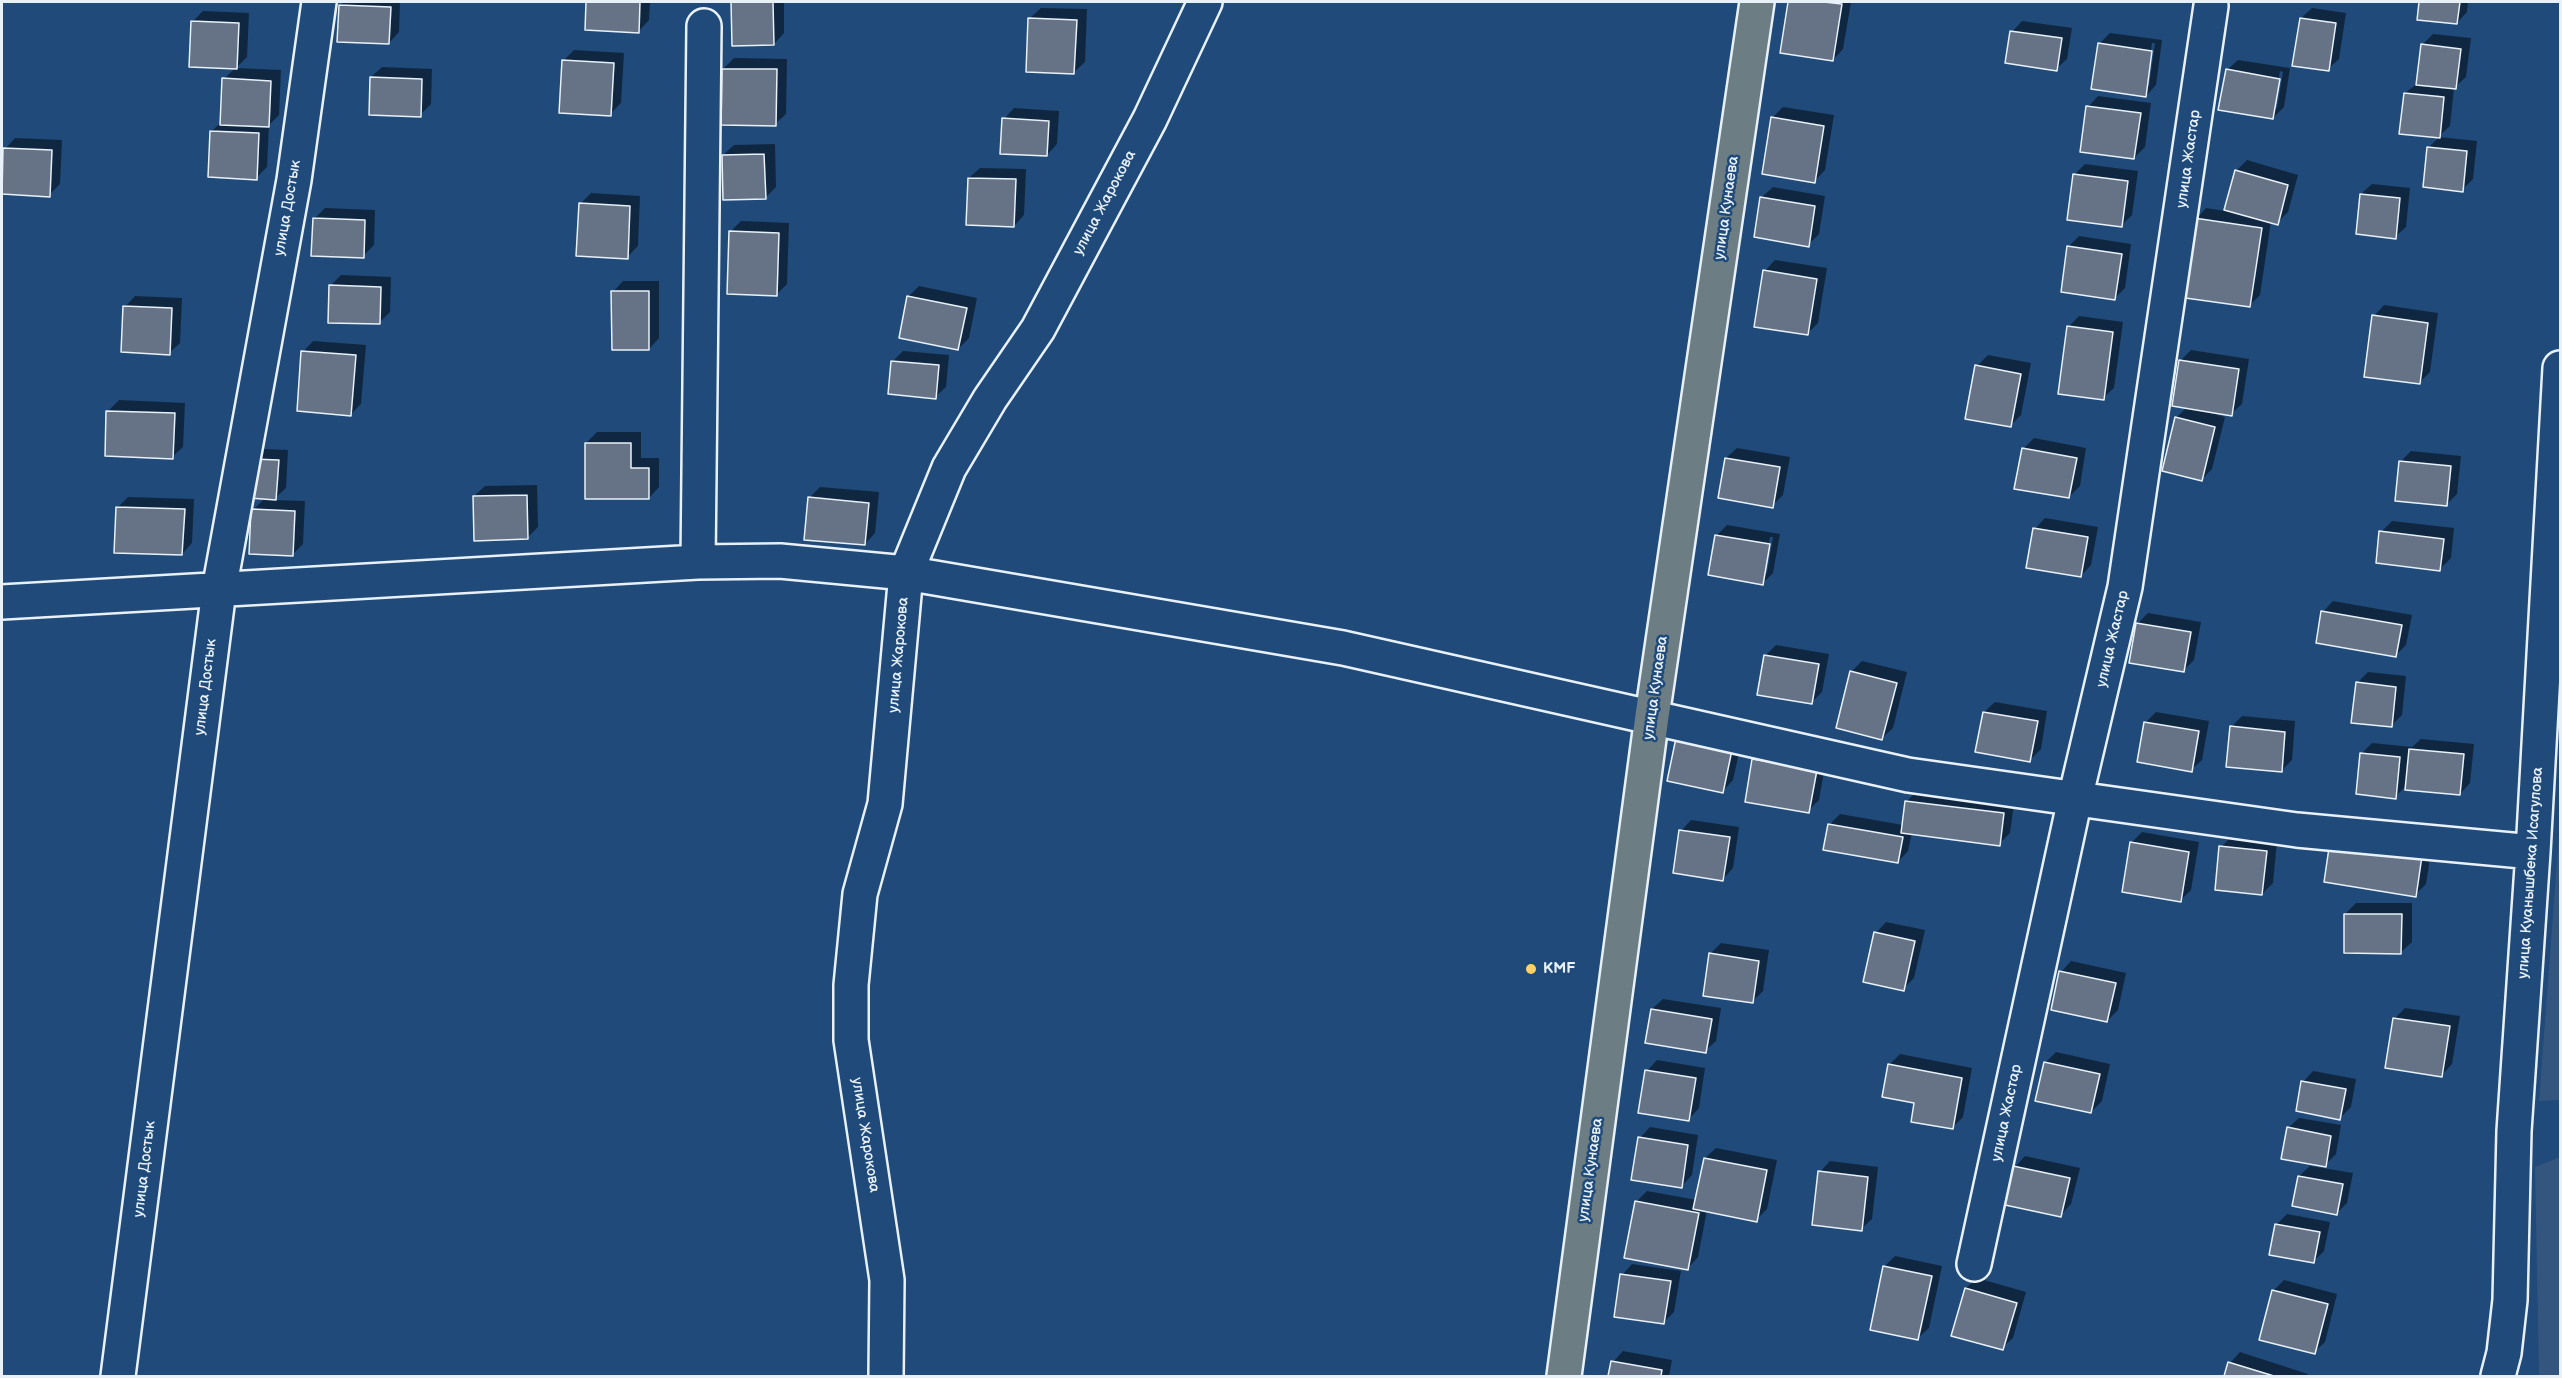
<!DOCTYPE html>
<html>
<head>
<meta charset="utf-8">
<style>
	body { margin:0 }
	#map { position:relative; width:2562px; height:1378px; overflow:hidden; background:#1f4a7a; font-family:"Balsamiq Sans",sans-serif }
	canvas { display:block }
	.frame { position:absolute; inset:0; border:3px solid #e8f1f8; pointer-events:none }
</style>
</head>
<body>
<div id="map">
<canvas width="2562" height="1378"></canvas>
<div class="frame"></div>
</div>
<script>
const ctx = document.querySelector('canvas').getContext('2d');
ctx.lineJoin = 'round';
function fillPath(path, color) {
  ctx.fillStyle = color;
  ctx.fill(path, 'evenodd');
}
function toPath(rows) {
  const path = new Path2D();
  for (const r of rows) {
    path.moveTo(r[0], r[1]);
    for (let i = 2; i < r.length; i += 2) path.lineTo(r[i], r[i + 1]);
  }
  return path;
}
function stroke(path, color, width, dash) {
  ctx.strokeStyle = color;
  ctx.lineWidth = width;
  ctx.lineCap = dash ? 'butt' : 'round';
  ctx.setLineDash(dash || []);
  ctx.stroke(path);
}
function label(font, color, halo, rows, align = 'center') {
  ctx.font = font + ' "Balsamiq Sans",sans-serif';
  ctx.lineWidth = 5;
  ctx.setLineDash([]);
  ctx.textBaseline = 'middle';
  ctx.strokeStyle = halo;
  ctx.fillStyle = color;
  for (const [text, x, y, turn = 0] of rows) {
    ctx.save();
    ctx.translate(x, y);
    ctx.rotate((+turn || 0) * Math.PI / 180);
    ctx.textAlign = isNaN(turn) ? turn : align;
    if (halo) ctx.strokeText(text, 0, 0);
    ctx.fillText(text, 0, 0);
    ctx.restore();
  }
}
const built = toPath([
	[2560,822,2560,1100,2539,1101],
	[2560,1157,2560,1376,2539,1376,2535,1167]
]);
const shadow = toPath([
	[344,2,400,2,399,32,389,43,340,6],
	[587,2,650,2,649,20,639,31,587,29],
	[732,2,784,2,784,33,774,44,733,44],
	[1789,2,1851,2,1843,49,1833,60,1781,52],
	[2420,2,2468,2,2467,12,2457,23,2418,19],
	[1041,8,1087,9,1085,62,1074,72,1030,18],
	[2312,8,2346,13,2339,59,2328,69,2301,18],
	[203,11,249,13,247,57,236,68,281,70,279,115,269,125,267,167,256,178,212,131,222,121,224,79,235,68,192,22],
	[2022,21,2072,28,2067,59,2056,69,2012,32],
	[2110,33,2162,40,2156,85,2146,96,2099,44],
	[2152,43,2155,43,2149,86,2146,86],
	[2433,34,2471,38,2466,77,2454,88,2450,126,2439,136,2405,93,2418,83,2422,45],
	[574,50,624,53,621,103,610,114,564,60],
	[734,58,787,59,786,114,775,124,723,69],
	[2238,60,2290,68,2284,107,2273,118,2227,70],
	[2280,71,2283,72,2277,108,2274,108],
	[382,67,432,69,431,104,420,115,371,77],
	[2098,96,2151,103,2145,147,2134,158,2088,107],
	[1783,107,1834,115,1825,170,1815,181,1772,118],
	[1014,108,1059,111,1057,144,1047,155,1004,119],
	[2439,137,2477,141,2473,179,2462,190,2429,147],
	[15,138,62,140,60,184,49,195,5,149],
	[775,144,776,187,765,198,723,155,734,145],
	[2247,160,2298,175,2288,212,2277,223,2271,221,2260,295,2249,306,2196,219,2206,208,2225,211,2236,171],
	[2085,164,2138,171,2132,215,2121,226,2075,174],
	[980,168,1026,169,1024,215,1014,226,969,178],
	[2372,184,2410,188,2406,227,2395,237,2361,194],
	[1773,187,1825,196,1819,234,1808,245,1755,236,1762,197],
	[591,193,640,196,638,246,627,257,580,204],
	[325,208,375,210,374,245,363,256,314,219],
	[741,221,789,223,787,284,777,294,730,232],
	[2079,236,2131,244,2125,288,2115,298,2068,247],
	[1775,260,1827,268,1818,323,1807,334,1765,271],
	[341,275,391,277,390,312,379,323,331,285],
	[623,281,659,281,659,338,649,349,613,292],
	[919,286,977,298,969,338,958,349,908,297],
	[135,296,182,298,180,343,169,353,125,307],
	[2384,305,2438,313,2430,372,2419,383,2374,316],
	[2079,316,2123,322,2114,388,2103,398,2068,327],
	[313,341,366,345,361,404,351,414,303,352],
	[2191,350,2249,359,2242,404,2231,414,2215,412,2214,414,2225,417,2212,469,2202,479,2176,418,2187,407,2181,360],
	[903,351,949,355,946,387,935,397,892,362],
	[1988,355,2031,363,2021,415,2010,426,1977,366],
	[119,400,185,403,183,447,172,457,108,411],
	[597,432,641,432,641,458,659,458,659,487,649,498,586,443],
	[2034,438,2086,448,2080,486,2069,497,2023,449],
	[1737,448,1790,457,1783,495,1772,506,1726,458],
	[264,449,288,450,286,488,273,500,305,501,303,544,292,555,253,510,265,498,253,459],
	[2411,451,2461,456,2457,494,2446,505,2400,462],
	[537,485,538,527,527,538,474,496,485,486],
	[820,487,879,492,875,533,865,544,809,498],
	[128,497,194,499,192,543,182,554,118,507],
	[2045,518,2098,527,2091,565,2081,576,2035,529],
	[2392,521,2454,528,2451,558,2440,569,2381,532],
	[1727,525,1780,534,1773,573,1762,584,1716,536],
	[1770,537,1773,537,1767,573,1763,573],
	[2333,601,2412,615,2406,645,2396,655,2323,612],
	[2148,613,2201,622,2194,660,2183,671,2137,624],
	[1776,645,1829,654,1822,692,1811,703,1765,656],
	[1862,661,1907,672,1893,728,1882,738,1838,727,1852,671],
	[2368,672,2406,676,2402,715,2391,726,2357,683],
	[1995,702,2047,711,2041,749,2030,760,1984,712],
	[2156,712,2209,721,2202,760,2191,770,2145,723],
	[2242,716,2295,721,2292,760,2281,771,2231,727],
	[1742,739,1733,780,1723,791,1669,780],
	[2421,739,2474,744,2470,783,2460,794,2407,785,2395,797,2361,754,2372,743,2412,747],
	[1764,749,1826,760,1819,800,1808,811,1753,760],
	[1917,791,2014,803,2010,833,1999,844,1912,832,1908,851,1898,862,1829,825,1840,814,1903,825,1907,801],
	[1691,820,1739,827,1733,868,1723,879,1681,831],
	[2142,832,2199,842,2191,890,2181,900,2131,843],
	[2232,836,2277,841,2273,883,2262,894,2221,847],
	[2432,846,2426,884,2415,895,2325,880],
	[2356,903,2412,903,2412,942,2401,952,2345,914],
	[1886,922,1925,930,1914,978,1903,989,1876,933],
	[1721,943,1769,950,1763,991,1752,1002,1710,954],
	[2071,961,2126,973,2118,1010,2107,1021,2061,972],
	[1663,999,1721,1008,1716,1041,1705,1051,1652,1009],
	[2405,1008,2460,1016,2452,1064,2442,1075,2394,1019],
	[2056,1052,2110,1064,2102,1101,2091,1112,2045,1063],
	[1900,1054,1972,1068,1963,1117,1953,1127,1889,1065],
	[1657,1060,1705,1068,1699,1108,1689,1119,1647,1071],
	[2313,1071,2356,1079,2351,1107,2340,1118,2303,1082],
	[2299,1118,2341,1125,2336,1154,2325,1165,2288,1128],
	[1650,1127,1698,1135,1692,1175,1682,1186,1640,1138],
	[1716,1148,1777,1160,1767,1209,1756,1220,1707,1210,1698,1257,1688,1268,1636,1202,1647,1191,1697,1200,1705,1158],
	[2025,1156,2080,1168,2071,1204,2061,1215,2015,1167],
	[1830,1161,1878,1167,1872,1219,1861,1229,1820,1172],
	[2310,1166,2353,1173,2347,1203,2337,1213,2299,1176],
	[2287,1214,2330,1222,2324,1251,2314,1261,2276,1225],
	[1895,1256,1942,1266,1929,1328,1918,1338,1885,1266],
	[1632,1264,1681,1271,1674,1312,1663,1323,1622,1275],
	[1977,1278,2026,1292,2013,1338,2002,1348,1966,1288],
	[2284,1280,2337,1294,2325,1342,2314,1352,2273,1291],
	[1623,1351,1672,1360,1669,1376,1610,1376,1613,1362],
	[2240,1352,2308,1374,2307,1376,2225,1376,2230,1363]
]);
const building = toPath([
	[586,2,640,2,639,33,585,30,586,2],
	[731,2,773,2,774,45,732,46,731,2],
	[1788,2,1824,2,1842,4,1833,61,1780,53,1788,2],
	[2419,2,2460,2,2457,24,2417,20,2419,2],
	[339,5,391,7,389,44,337,42,339,5],
	[1028,18,1077,20,1074,74,1026,72,1028,18],
	[2300,18,2336,23,2329,71,2292,66,2300,18],
	[191,21,239,23,237,69,189,67,191,21],
	[2010,31,2062,38,2057,71,2005,63,2010,31],
	[2098,43,2152,51,2146,97,2091,89,2098,43],
	[2421,44,2461,49,2456,89,2416,85,2421,44],
	[562,60,614,63,611,116,559,113,562,60],
	[722,69,777,69,776,126,721,125,722,69],
	[2226,69,2280,79,2273,119,2218,110,2226,69],
	[370,77,422,79,421,117,369,115,370,77],
	[222,78,271,81,269,127,220,125,222,78],
	[2404,93,2444,97,2440,138,2399,134,2404,93],
	[2086,106,2141,113,2134,159,2080,152,2086,106],
	[1771,117,1824,126,1815,183,1762,174,1771,117],
	[1002,118,1049,121,1047,156,1000,154,1002,118],
	[210,131,259,133,257,180,208,177,210,131],
	[2427,147,2467,151,2463,192,2423,187,2427,147],
	[3,148,52,150,50,197,2,194,3,148],
	[764,154,766,199,723,200,722,155,764,154],
	[2235,170,2288,185,2278,225,2224,210,2235,170],
	[2073,174,2128,181,2122,227,2067,220,2073,174],
	[968,178,1016,179,1014,227,966,225,968,178],
	[2360,194,2400,198,2396,239,2356,234,2360,194],
	[1760,197,1815,206,1809,247,1754,237,1760,197],
	[579,203,630,206,628,259,576,256,579,203],
	[313,218,365,220,364,258,311,256,313,218],
	[2194,218,2262,228,2250,307,2171,296,2194,218],
	[729,231,779,233,777,296,727,294,729,231],
	[2067,246,2122,254,2115,300,2061,292,2067,246],
	[1763,270,1817,279,1808,335,1754,327,1763,270],
	[329,285,381,287,380,324,328,323,329,285],
	[611,291,649,291,649,350,612,350,611,291],
	[907,296,967,308,958,350,899,338,907,296],
	[123,306,172,308,170,355,121,352,123,306],
	[2372,315,2428,323,2420,384,2364,377,2372,315],
	[2067,326,2113,332,2104,400,2058,394,2067,326],
	[301,351,356,355,351,416,297,411,301,351],
	[2179,360,2239,369,2232,416,2172,406,2179,360],
	[891,361,939,365,936,399,888,394,891,361],
	[1975,365,2021,374,2011,427,1965,419,1975,365],
	[106,411,175,413,173,459,105,456,106,411],
	[2175,417,2215,427,2202,481,2162,471,2175,417],
	[585,443,631,443,631,468,649,468,649,499,585,499,585,443],
	[2022,448,2077,458,2069,498,2014,489,2022,448],
	[1725,458,1780,467,1773,508,1718,498,1725,458],
	[252,459,279,460,276,500,249,498,252,459],
	[2399,461,2451,466,2447,506,2395,501,2399,461],
	[527,495,528,539,474,541,473,496,527,495],
	[808,497,869,503,865,545,804,540,808,497],
	[116,507,185,509,182,555,114,553,116,507],
	[251,509,295,511,293,556,249,554,251,509],
	[2033,528,2088,537,2081,577,2026,568,2033,528],
	[2379,531,2444,539,2440,571,2376,563,2379,531],
	[1715,535,1770,544,1763,585,1708,575,1715,535],
	[2321,611,2402,625,2396,657,2316,643,2321,611],
	[2136,623,2191,632,2184,672,2129,663,2136,623],
	[1764,655,1819,664,1812,704,1757,695,1764,655],
	[1850,671,1897,683,1882,740,1836,728,1850,671],
	[2356,682,2396,687,2392,727,2351,723,2356,682],
	[1983,712,2038,721,2030,762,1975,752,1983,712],
	[2144,722,2199,731,2192,772,2137,762,2144,722],
	[2230,726,2285,732,2282,772,2226,767,2230,726],
	[1676,738,1732,750,1723,793,1667,781,1676,738],
	[2409,749,2464,754,2460,795,2405,790,2409,749],
	[2360,753,2400,757,2396,799,2356,794,2360,753],
	[1752,759,1817,770,1809,813,1745,802,1752,759],
	[1905,801,2004,813,2000,846,1901,833,1905,801],
	[1828,824,1903,837,1898,863,1823,850,1828,824],
	[1679,830,1730,837,1723,881,1673,873,1679,830],
	[2330,841,2422,856,2416,897,2324,882,2330,841],
	[2130,842,2189,852,2181,902,2122,892,2130,842],
	[2219,846,2267,851,2262,895,2215,890,2219,846],
	[2344,914,2402,914,2401,954,2344,953,2344,914],
	[1874,932,1915,941,1904,991,1863,982,1874,932],
	[1709,953,1759,961,1753,1003,1703,996,1709,953],
	[2059,971,2116,983,2107,1022,2051,1010,2059,971],
	[1651,1009,1712,1019,1706,1053,1645,1043,1651,1009],
	[2393,1018,2450,1026,2442,1077,2385,1068,2393,1018],
	[2044,1062,2100,1074,2091,1113,2035,1101,2044,1062],
	[1888,1064,1962,1078,1953,1129,1911,1122,1914,1103,1882,1097,1888,1064],
	[1645,1070,1696,1078,1689,1121,1638,1113,1645,1070],
	[2301,1081,2346,1089,2340,1120,2296,1111,2301,1081],
	[2287,1127,2331,1136,2326,1167,2281,1159,2287,1127],
	[1638,1137,1688,1145,1682,1188,1631,1180,1638,1137],
	[1704,1158,1767,1170,1757,1222,1693,1209,1704,1158],
	[2013,1166,2070,1178,2061,1217,2005,1205,2013,1166],
	[1818,1171,1868,1177,1862,1231,1812,1225,1818,1171],
	[2298,1176,2343,1184,2337,1215,2292,1206,2298,1176],
	[1635,1201,1699,1213,1688,1270,1624,1258,1635,1201],
	[2275,1224,2320,1232,2314,1263,2269,1255,2275,1224],
	[1883,1266,1932,1276,1918,1340,1870,1330,1883,1266],
	[1620,1274,1671,1281,1664,1324,1614,1317,1620,1274],
	[1965,1288,2017,1303,2003,1350,1951,1336,1965,1288],
	[2272,1290,2328,1304,2315,1354,2259,1340,2272,1290],
	[1611,1361,1662,1370,1661,1376,1608,1376,1611,1361],
	[2228,1362,2274,1376,2224,1376,2228,1362]
]);
const minor = toPath([
	[698,562,704,26],
	[2,602,698,562,780,561,906,573,1343,648,1908,775,2297,830,2533,852],
	[1974,1264,2075,799,2125,587,2211,6],
	[118,1376,219,590,294,180,319,2],
	[886,1376,887,1280,851,1040,851,985,860,894,885,804,906,573,949,468,990,399,1038,329,1150,119,1205,2],
	[2498,1376,2504,1353,2510,1300,2514,1131,2533,852,2560,368]
]);
const major = toPath([
	[1564,1376,1652,716,1757,2]
]);
const markers = [
	[1531,969,6,"#ffd166"]
];
const streetNames = [
	["улица Жастар",2189,159,-82],
	["улица Жарокова",1105,203,-62],
	["улица Достык",288,208,-80],
	["улица Кунаева",1727,208,-82],
	["улица Жастар",2113,639,-77],
	["улица Жарокова",899,655,-85],
	["улица Достык",206,687,-83],
	["улица Кунаева",1656,688,-82],
	["улица Куанышбека Исагулова",2531,873,-86],
	["улица Жастар",2007,1113,-78],
	["улица Жарокова",865,1135,81],
	["улица Достык",145,1169,-83],
	["улица Кунаева",1591,1170,-82]
];
const poiNames = [
	["KMF",1543,969]
];
fillPath(built, '#34567e');
fillPath(shadow, '#0007');
fillPath(building, '#667386');
stroke(building, '#e8f1f8', 1.5);
stroke(minor, '#e8f1f8', 38);
stroke(major, '#e8f1f8', 38);
stroke(minor, '#1f4a7a', 33);
stroke(major, '#6c7e84', 33);
for (const [x, y, r, color] of markers) {
  const dot = new Path2D();
  dot.arc(x, y, r, 0, 2 * Math.PI);
  ctx.fillStyle = color;
  ctx.fill(dot);
  stroke(dot, '#1f4a7a', 2);
}
label('15px', '#e8f1f8', '#1f4a7a', streetNames);
label('bold 15px', '#e8f1f8', '#1f4a7a', poiNames, 'left');
</script>
</body>
</html>
